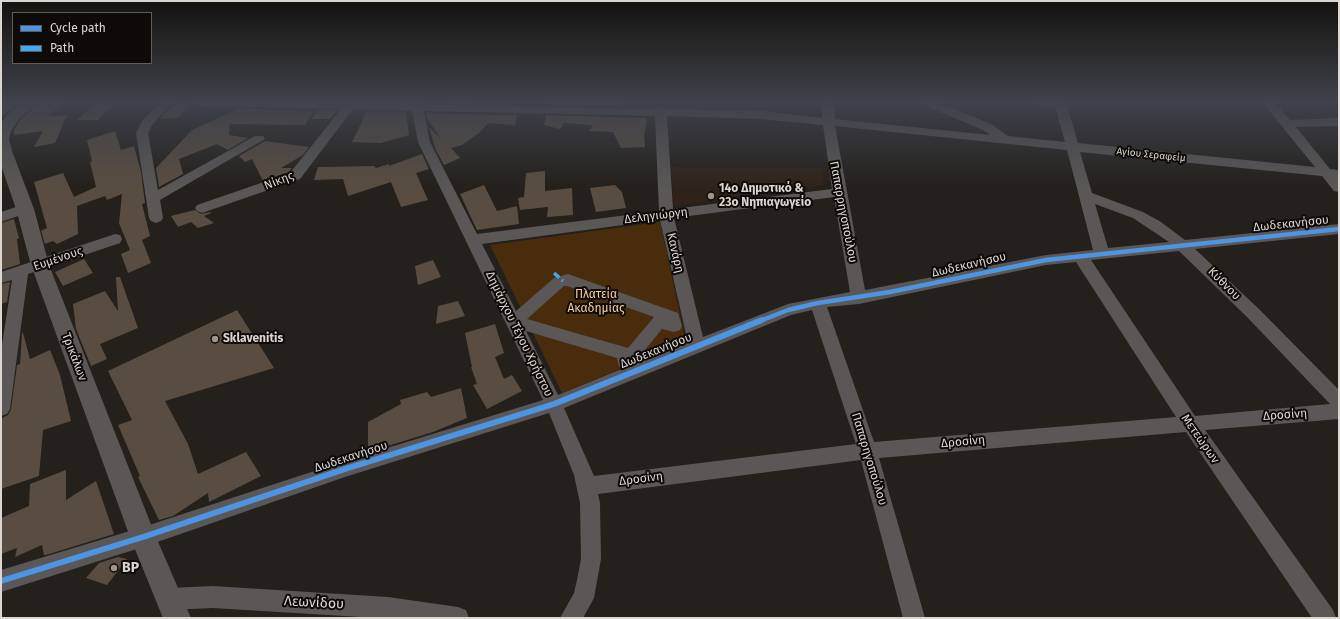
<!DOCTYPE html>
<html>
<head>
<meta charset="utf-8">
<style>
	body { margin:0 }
	#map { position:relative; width:1340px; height:619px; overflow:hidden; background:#24201c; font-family:"Fira Sans",sans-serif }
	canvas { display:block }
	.frame { position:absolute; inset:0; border:2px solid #dcd6d1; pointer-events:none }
	.legend { position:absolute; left:12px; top:12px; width:140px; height:52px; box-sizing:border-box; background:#0e0a07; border:1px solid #605c58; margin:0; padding:5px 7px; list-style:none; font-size:12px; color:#dcd6d1 }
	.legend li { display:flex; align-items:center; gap:8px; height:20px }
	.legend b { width:20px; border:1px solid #605c58 }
</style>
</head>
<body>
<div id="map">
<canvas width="1340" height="619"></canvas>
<div class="frame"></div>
<ul class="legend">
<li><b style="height:5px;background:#4d94e3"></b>Cycle path</li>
<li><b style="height:5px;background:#3fa9f5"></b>Path</li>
</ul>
</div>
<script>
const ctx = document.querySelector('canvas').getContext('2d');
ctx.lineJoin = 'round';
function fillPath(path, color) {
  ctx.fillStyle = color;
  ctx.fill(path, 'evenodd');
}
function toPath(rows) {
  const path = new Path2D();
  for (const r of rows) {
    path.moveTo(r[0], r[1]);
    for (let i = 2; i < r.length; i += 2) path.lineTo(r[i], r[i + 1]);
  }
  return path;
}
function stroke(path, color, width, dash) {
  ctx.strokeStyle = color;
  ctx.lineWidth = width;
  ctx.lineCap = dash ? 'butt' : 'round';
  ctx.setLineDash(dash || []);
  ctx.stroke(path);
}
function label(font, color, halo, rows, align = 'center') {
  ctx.font = font + ' "Fira Sans",sans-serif';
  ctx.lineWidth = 4;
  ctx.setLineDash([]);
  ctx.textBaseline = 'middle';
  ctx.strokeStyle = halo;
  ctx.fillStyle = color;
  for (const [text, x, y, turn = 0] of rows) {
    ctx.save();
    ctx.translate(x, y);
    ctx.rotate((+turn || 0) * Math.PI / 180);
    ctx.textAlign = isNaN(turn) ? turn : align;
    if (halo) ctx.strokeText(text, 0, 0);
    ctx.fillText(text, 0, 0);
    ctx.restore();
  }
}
const built = toPath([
	[671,167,822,168,824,185,674,206]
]);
const green = toPath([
	[660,222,686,342,562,393,490,245]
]);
const building = toPath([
	[1,102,20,102,1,117],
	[40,102,63,102,49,116,67,115,55,143,34,147,43,131,14,135,14,130,20,120],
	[426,102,473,102,472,104],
	[549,102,623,102,620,107,548,105],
	[94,104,112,105,98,120,77,120],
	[188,104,179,117,160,119,173,105],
	[240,108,313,112,305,125,230,124,229,135,248,138,228,150,217,144,179,159,183,174,159,187,156,168,192,130],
	[319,110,338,110,330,119,311,119],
	[367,111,406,112,409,135,381,143,352,142],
	[426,113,517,115,515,125,488,123,479,133,462,145,451,148,460,158,444,165,435,148,429,127,440,138,427,118],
	[546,115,647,118,644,136,645,147,621,148,613,132,589,131,593,125,564,123,560,129,544,125],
	[115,131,121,150,134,146,141,172,145,203,142,204,150,236,142,240,151,263,128,273,121,254,130,250,119,223,122,194,107,200,105,196,77,206,78,234,57,244,53,241,45,244,41,231,47,228,34,182,63,173,74,197,96,187,90,162,92,161,87,140],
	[265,141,309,147,303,155,281,168,292,168,289,172,263,181,252,159,245,162,239,156],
	[422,154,429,169,416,173,428,200,401,207,391,182,348,196,343,179,314,180,318,167,374,166,376,168,389,164,389,166],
	[545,171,545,191,572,188,573,215,547,217,548,207,520,210,518,198,524,197,526,173],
	[484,185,497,211,517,206,519,224,477,230,460,194],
	[615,185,622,192,626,208,596,212,590,188],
	[195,210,201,214,211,212,211,213,204,216,214,223,198,228,191,222,178,227,171,216],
	[14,219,19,238,17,239,20,264,1,270,1,223],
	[84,259,93,273,63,286,55,272],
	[433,260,441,277,418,285,415,266],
	[116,277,120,277,138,328,100,344,107,359,91,366,76,329,73,304,105,291,118,311],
	[10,282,7,302,1,304,1,284],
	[458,301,465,316,436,324,438,306],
	[237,310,274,368,165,401,188,444,198,474,246,452,261,476,209,502,208,493,173,516,159,520,138,477,140,476,118,425,132,420,108,371],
	[495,324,504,353,495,357,504,379,512,375,522,391,487,409,473,385,477,384,471,367,472,367,465,333],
	[22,333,23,333,30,359,50,350,60,375,71,421,43,430,39,476,1,489,1,427,2,418,8,415,11,409,17,365,20,364],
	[461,388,467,418,433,432,368,452,368,422,401,404,400,400,427,392,431,397],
	[66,470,66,500,96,481,114,534,46,555,44,555,42,545,15,557,17,548,1,554,1,518,29,506,30,484],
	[118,557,127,559,107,585,86,578,99,563]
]);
const minor = toPath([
	[161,102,173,102,152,125,148,133,158,190,255,136,263,136,265,139,160,200,163,218,161,221,156,223,151,221,149,218,136,133,142,121,161,102],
	[191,102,350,102,412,103,412,102,424,102,424,104,656,109,661,107,666,109,761,111,822,118,822,102,834,102,835,119,990,135,983,130,924,105,922,102,937,102,991,124,1008,136,1065,142,1055,106,1039,106,1033,102,1066,102,1078,143,1315,167,1262,102,1274,102,1290,120,1339,118,1339,126,1296,127,1330,169,1339,170,1339,192,1334,191,1322,176,1080,152,1092,193,1143,212,1161,222,1185,240,1339,224,1339,234,1195,249,1259,309,1339,390,1339,419,1205,430,1333,610,1336,618,1312,618,1186,432,879,458,925,618,903,618,861,460,598,494,600,503,601,559,594,598,583,618,560,618,574,593,577,580,581,559,580,503,574,475,549,413,345,477,143,547,1,592,1,570,143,527,345,461,543,400,418,142,412,111,353,109,300,179,202,213,197,211,195,208,197,205,290,173,341,109,197,106,191,102],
	[424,111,655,116,659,211,477,234,430,142,424,111],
	[667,116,761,119,823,125,832,189,673,209,667,116],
	[835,126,1067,150,1093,250,1046,255,865,290,835,126],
	[834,197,850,292,788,304,703,337,674,218,834,197],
	[1095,204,1133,218,1169,242,1108,248,1095,204],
	[660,220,688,343,647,360,644,351,662,329,674,332,680,330,682,326,678,313,568,274,554,278,516,311,482,244,660,220],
	[1179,251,1247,317,1330,404,1195,416,1091,260,1179,251],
	[1076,262,1176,417,874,442,827,307,859,304,1046,265,1076,262],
	[564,286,567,286,654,317,628,348,527,319,564,286],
	[812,310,856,444,594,476,564,408,791,315,812,310],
	[526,331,617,358,619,367,624,368,558,395,526,331],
	[25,204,30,206,32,209,30,212,1,222,1,212,25,204],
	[115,234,120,235,122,239,120,243,28,274,10,409,7,414,1,416,1,351,12,280,1,283,1,272,115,234],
	[213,586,388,597,458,607,466,610,469,618,377,618,213,608,169,610,161,607,158,599,161,591,169,588,213,586]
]);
const major = toPath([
	[22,102,38,102,19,119,11,131,9,139,12,151,34,209,49,265,156,537,191,618,163,618,130,537,31,265,16,209,1,165,1,123,9,113,22,102]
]);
const quiet = toPath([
	[554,273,563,281]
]);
const cyclewayFar1 = toPath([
	[760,321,788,310,818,303,890,292,1046,260,1339,229]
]);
const cycleway = toPath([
	[1,581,143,537,345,469,554,404,762,320]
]);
const markers = [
	[711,196,4,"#9c9692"],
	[215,339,4,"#9c9692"],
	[114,568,4,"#9c9692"]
];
const farStreetnames = [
	["Αγίου Σεραφείμ",1151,155,6]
];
const streetNames = [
	["Νίκης",279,181,-22],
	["Παπαρρηγοπούλου",843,212,79],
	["Δεληγιώργη",656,216,-7],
	["Δωδεκανήσου",1291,224,-6],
	["Κανάρη",675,253,77],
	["Ευμένους",58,259,-19],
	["Δωδεκανήσου",969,265,-13],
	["Κύθνου",1224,284,45],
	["Δημάρχου Τέγου Χρήστου",519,334,64],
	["Δωδεκανήσου",656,351,-22],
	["Τρικάλων",74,357,69],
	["Δροσίνη",1285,415,-4],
	["Μετεώρων",1200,439,55],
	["Δροσίνη",963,442,-5],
	["Δωδεκανήσου",351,457,-18],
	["Παπαρηγοπούλου",869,459,73],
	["Δροσίνη",641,479,-7]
];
const poiNames = [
	["14ο Δημοτικό &",719,189],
	["23ο Νηπιαγωγείο",719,203],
	["Sklavenitis",223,339]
];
const parkNames = [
	["Πλατεία",596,295],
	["Ακαδημίας",596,309]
];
const nearPoinames = [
	["BP",122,568]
];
const nearStreetnames = [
	["Λεωνίδου",314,603,3]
];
fillPath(built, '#2f2319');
fillPath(green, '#482c0c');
fillPath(building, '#594d41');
fillPath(minor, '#5a5756');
fillPath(major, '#5b5755');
stroke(quiet, '#3fa9f5', 3.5, [7, 3.5]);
stroke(cyclewayFar1, '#4d94e3', 4.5);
stroke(cycleway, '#4d94e3', 6);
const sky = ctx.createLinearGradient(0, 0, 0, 188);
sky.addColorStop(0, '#14120f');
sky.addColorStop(0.54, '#3f424b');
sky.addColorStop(1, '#3f424b00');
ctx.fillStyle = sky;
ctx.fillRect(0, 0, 1340, 188);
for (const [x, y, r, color] of markers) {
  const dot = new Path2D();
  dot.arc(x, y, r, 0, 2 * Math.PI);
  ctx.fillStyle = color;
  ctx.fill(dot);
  stroke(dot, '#0e0a07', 1.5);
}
label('10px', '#dcd6d1', '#0e0a07', farStreetnames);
label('12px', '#dcd6d1', '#0e0a07', streetNames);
label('bold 12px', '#dcd6d1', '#0e0a07', poiNames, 'left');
label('12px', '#facba0', '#0e0a07', parkNames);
label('bold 14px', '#dcd6d1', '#0e0a07', nearPoinames, 'left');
label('14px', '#dcd6d1', '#0e0a07', nearStreetnames);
</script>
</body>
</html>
